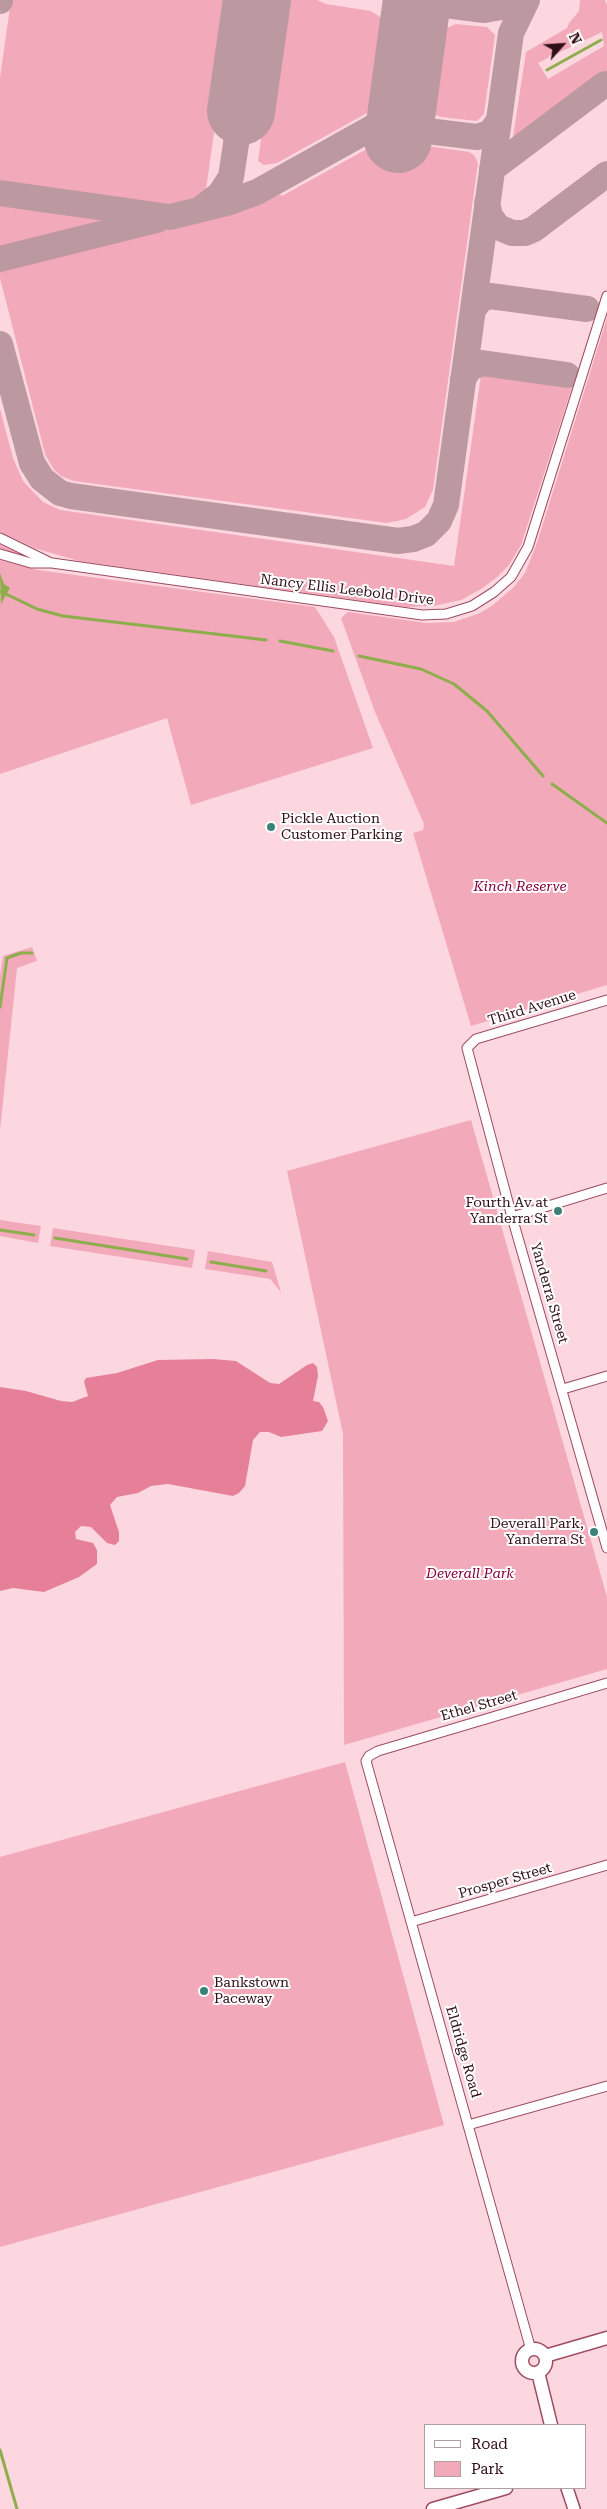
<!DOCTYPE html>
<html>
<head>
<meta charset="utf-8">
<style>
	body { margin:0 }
	#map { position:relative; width:607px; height:2509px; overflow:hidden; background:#fdd7df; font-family:"Roboto Serif",serif }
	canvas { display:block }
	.legend { position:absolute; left:424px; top:2424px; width:162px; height:65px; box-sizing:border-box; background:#fff; border:1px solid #ad9fa3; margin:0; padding:6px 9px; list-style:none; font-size:15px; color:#310f19 }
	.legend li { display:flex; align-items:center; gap:10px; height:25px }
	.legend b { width:25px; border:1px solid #ad9fa3 }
	.north { position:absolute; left:537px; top:20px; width:50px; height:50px; -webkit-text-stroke:4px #fff; paint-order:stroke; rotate:64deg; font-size:14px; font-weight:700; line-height:20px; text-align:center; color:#310f19 }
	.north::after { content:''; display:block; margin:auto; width:18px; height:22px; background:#310f19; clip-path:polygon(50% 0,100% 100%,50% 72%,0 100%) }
</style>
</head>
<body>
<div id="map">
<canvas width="607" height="2509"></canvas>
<ul class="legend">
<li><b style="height:6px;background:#fff"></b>Road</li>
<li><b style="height:14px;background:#f2a9b9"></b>Park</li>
</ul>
<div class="north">N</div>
</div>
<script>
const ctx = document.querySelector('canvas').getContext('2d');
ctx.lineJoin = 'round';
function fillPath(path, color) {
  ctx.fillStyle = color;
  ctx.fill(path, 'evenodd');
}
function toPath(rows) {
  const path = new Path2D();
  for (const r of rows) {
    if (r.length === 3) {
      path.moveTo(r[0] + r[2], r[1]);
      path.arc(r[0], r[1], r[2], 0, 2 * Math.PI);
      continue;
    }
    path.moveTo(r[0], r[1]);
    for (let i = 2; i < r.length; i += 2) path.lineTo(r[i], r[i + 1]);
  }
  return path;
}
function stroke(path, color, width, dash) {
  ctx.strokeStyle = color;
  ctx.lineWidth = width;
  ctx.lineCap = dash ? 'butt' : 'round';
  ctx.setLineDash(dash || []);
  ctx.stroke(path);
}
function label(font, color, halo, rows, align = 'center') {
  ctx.font = font + ' "Roboto Serif",serif';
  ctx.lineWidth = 4;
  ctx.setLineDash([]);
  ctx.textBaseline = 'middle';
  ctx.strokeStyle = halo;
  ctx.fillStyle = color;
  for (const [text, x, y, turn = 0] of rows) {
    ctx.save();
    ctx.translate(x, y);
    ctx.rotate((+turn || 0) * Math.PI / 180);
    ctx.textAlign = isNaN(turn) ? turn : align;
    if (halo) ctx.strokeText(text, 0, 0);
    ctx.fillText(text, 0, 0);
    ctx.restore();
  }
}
const green = toPath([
	[11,0,233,0,205,196,191,204,177,208,0,184,0,78],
	[280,0,317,0,326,4,371,11,383,19,386,32,376,108,277,163,264,165,258,161],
	[580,0,605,0,607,5,607,80,605,78,518,143,513,137,526,52,567,28,569,23,579,11],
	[602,32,604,46,548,79,538,63,548,58,553,52,556,54],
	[456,24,487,27,495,35,484,114,477,121,441,117,435,115,431,109,439,37,447,28],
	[374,145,374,150,417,158,421,145,469,152,474,155,478,163,433,490,425,507,406,519,387,523,74,481,61,476,54,470,45,454,0,278,0,268,262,203,280,194,282,196],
	[0,201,1,201,125,219,2,251,0,251],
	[607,318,607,985,471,1026,413,833,423,830,424,824,375,712,341,618,348,612,427,623,454,622,480,613,493,605,514,587,525,573,537,543],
	[488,369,574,381,521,545,509,565,496,578,481,589,461,600,433,606,406,607,79,561,34,548,0,532,0,409,13,458,23,481,43,502,60,510,454,566,481,375],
	[0,543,35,558,35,560,0,549],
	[0,560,38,570,315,607,334,637,373,748,191,805,167,718,0,774],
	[32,947,37,961,17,968,0,1130,0,975,3,956],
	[471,1120,607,1597,607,1669,344,1745,343,1434,287,1171],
	[0,1220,41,1226,38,1243,0,1236],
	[53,1228,195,1250,192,1268,50,1246],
	[208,1251,272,1262,281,1292,270,1279,205,1269],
	[345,1762,444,2125,0,2247,0,1857]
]);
const forest = toPath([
	[213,1359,236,1361,270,1383,279,1384,307,1365,313,1363,317,1367,318,1376,313,1401,319,1402,323,1407,328,1421,322,1431,281,1437,269,1432,260,1432,253,1440,245,1486,239,1493,233,1496,168,1484,151,1486,138,1493,117,1497,110,1505,119,1532,119,1541,115,1545,107,1543,91,1527,81,1526,75,1532,76,1539,93,1543,97,1550,97,1564,79,1577,44,1592,13,1588,0,1591,0,1387,26,1391,61,1401,72,1402,88,1396,84,1382,86,1378,117,1373,158,1360]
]);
const water = toPath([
	[0,573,4,584,10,588,1,604]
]);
const stream = toPath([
	[547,70,601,40],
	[0,591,37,609,63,616,266,640],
	[280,641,333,651],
	[359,656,421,669,454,684,487,711,543,776],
	[552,784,607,823],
	[0,1007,7,958,21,953,32,953],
	[0,1230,34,1235],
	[55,1238,187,1259],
	[211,1262,266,1271],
	[0,2450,17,2509]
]);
const taxiway = toPath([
	[406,0,484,10,501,7,514,0],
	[0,1,0,0],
	[492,169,605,84],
	[0,193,170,217,227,203,257,192,377,125,477,137,490,133,498,122],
	[487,203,490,216,498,227,512,233,525,233,534,229,607,174],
	[203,207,220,194,231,177,241,111],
	[0,259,157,220],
	[473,310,480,300,490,296,587,309],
	[0,344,32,463,42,479,60,493,71,496,398,541,413,539,426,534,439,521,446,505,511,33,527,0],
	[463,379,470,368,482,363,567,375]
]);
const runway = toPath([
	[241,111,257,0],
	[398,139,417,0]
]);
const minor = toPath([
	[0,538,49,562],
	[0,554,31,563,52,563,422,615,446,614,472,606,494,592,511,577,528,547,607,296],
	[607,1000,476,1039,467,1048,512,1217,607,1548],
	[512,1217,607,1188],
	[563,1389,607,1376],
	[411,1922,607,1865],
	[468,2125,607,2086],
	[531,2350,366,1761,369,1756,378,1751,607,1683]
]);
const tertiary = toPath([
	[567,2488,574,2509]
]);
const secondary = toPath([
	[534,2361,12],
	[545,2356,607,2338],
	[538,2372,551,2425],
	[433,2509,506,2488]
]);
const markers = [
	[271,827,5,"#3b8279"],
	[558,1211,5,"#3b8279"],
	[594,1532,5,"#3b8279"],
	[204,1991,5,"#3b8279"]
];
const streetNames = [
	["Nancy Ellis Leebold Drive",347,590,7],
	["Third Avenue",532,1008,-17],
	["Yanderra Street",549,1293,74],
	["Ethel Street",479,1706,-16],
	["Prosper Street",505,1881,-16],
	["Eldridge Road",463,2052,74]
];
const poiNames = [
	["Pickle Auction",281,819],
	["Customer Parking",281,835],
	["Fourth Av at",548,1203,"right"],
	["Yanderra St",548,1219,"right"],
	["Deverall Park,",584,1524,"right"],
	["Yanderra St",584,1540,"right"],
	["Bankstown",214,1983],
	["Paceway",214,1999]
];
const parkNames = [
	["Kinch Reserve",520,887],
	["Deverall Park",470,1574]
];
fillPath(green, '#f2a9b9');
fillPath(forest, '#e68099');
fillPath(water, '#8ead4d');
stroke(stream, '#8ead4d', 3);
stroke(taxiway, '#bc98a0', 26);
stroke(runway, '#bc98a0', 68);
stroke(minor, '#9c4b60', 11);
stroke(tertiary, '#9c4b60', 14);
stroke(secondary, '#9c4b60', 15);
stroke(minor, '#fff', 9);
stroke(tertiary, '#fff', 11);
stroke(secondary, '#fff', 12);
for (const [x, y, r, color] of markers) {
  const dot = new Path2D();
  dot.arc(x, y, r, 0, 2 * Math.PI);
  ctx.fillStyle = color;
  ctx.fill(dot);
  stroke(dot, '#fff', 2);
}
label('14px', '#310f19', '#fff', streetNames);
label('14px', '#310f19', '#fff', poiNames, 'left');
label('italic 14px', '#82003a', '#fff', parkNames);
</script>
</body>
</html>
